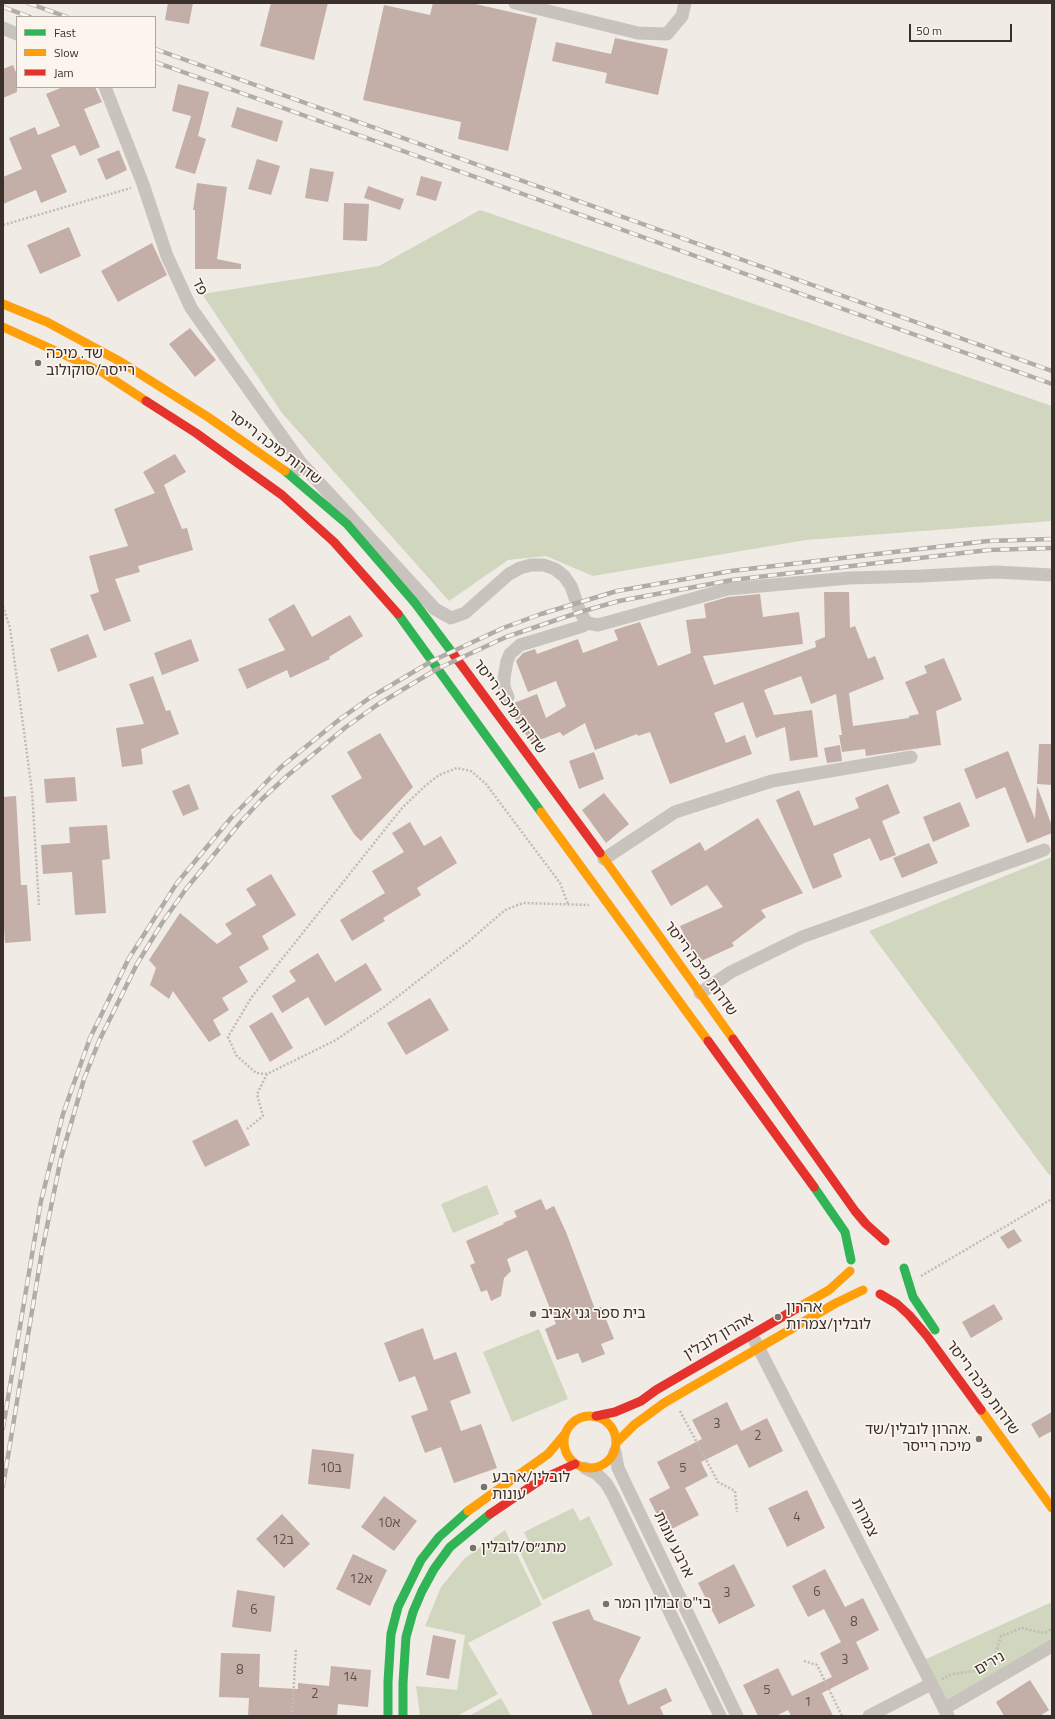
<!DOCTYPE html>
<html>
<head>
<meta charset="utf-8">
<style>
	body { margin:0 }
	#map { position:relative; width:1055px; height:1719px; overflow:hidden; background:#f0ebe5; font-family:"Titillium Web",sans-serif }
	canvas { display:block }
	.frame { position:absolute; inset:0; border:4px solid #3b302b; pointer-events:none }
	.legend { position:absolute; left:16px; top:16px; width:140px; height:72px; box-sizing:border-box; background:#fbf5ee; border:1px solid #aea6a0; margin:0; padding:5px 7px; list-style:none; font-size:12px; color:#3b302b }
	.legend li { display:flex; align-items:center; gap:8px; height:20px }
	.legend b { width:20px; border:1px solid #aea6a0 }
	.scale { position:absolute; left:909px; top:24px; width:103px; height:18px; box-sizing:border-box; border:2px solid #3b302b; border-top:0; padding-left:5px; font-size:12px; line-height:14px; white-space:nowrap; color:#3b302b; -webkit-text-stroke:3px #fbf5ee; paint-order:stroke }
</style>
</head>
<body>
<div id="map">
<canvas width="1055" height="1719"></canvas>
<div class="frame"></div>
<ul class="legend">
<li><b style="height:5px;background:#30b455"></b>Fast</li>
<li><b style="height:5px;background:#ff9f0a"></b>Slow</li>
<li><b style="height:5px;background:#e5322d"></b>Jam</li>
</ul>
<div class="scale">50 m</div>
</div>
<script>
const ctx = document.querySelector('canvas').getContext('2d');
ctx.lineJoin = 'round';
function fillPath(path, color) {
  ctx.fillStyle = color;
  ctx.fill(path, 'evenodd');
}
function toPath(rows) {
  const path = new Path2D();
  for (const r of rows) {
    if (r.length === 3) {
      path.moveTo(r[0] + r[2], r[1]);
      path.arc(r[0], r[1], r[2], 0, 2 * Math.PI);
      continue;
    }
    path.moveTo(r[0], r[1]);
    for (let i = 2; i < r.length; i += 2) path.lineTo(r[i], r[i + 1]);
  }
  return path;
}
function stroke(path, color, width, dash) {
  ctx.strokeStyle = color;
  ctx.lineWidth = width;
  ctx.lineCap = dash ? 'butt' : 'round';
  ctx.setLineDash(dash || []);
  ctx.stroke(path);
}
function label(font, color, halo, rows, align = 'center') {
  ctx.font = font + ' "Titillium Web","Noto Sans Hebrew",sans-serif';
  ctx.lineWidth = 3.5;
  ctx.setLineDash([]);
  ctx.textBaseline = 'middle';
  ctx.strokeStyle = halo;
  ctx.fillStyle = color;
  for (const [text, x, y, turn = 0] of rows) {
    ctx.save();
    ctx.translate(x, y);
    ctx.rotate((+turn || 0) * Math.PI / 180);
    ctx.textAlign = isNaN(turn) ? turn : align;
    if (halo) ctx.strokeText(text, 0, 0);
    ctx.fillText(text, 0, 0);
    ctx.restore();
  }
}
const green = toPath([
	[480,210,1052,406,1052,521,806,540,593,576,546,556,508,560,449,601,282,413,202,294,379,266],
	[1052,857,1052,1174,1049,1175,869,931],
	[487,1185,499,1214,453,1233,441,1204],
	[539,1329,568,1399,512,1422,483,1352],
	[573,1508,580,1521,589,1516,613,1565,543,1600,519,1550,530,1545,524,1532],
	[505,1530,542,1605,468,1643,498,1694,457,1716,420,1716,416,1686,457,1690,465,1635,425,1626,441,1587,465,1558],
	[1052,1602,1052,1641,947,1702,926,1659],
	[501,1698,511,1716,469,1716]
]);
const building = toPath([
	[168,3,193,3,189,24,165,20],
	[271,3,328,3,314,60,260,46],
	[433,3,471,3,537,18,508,151,458,139,461,122,363,100,384,5,430,15],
	[615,38,668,49,658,95,605,83,607,73,552,61,556,42,611,54],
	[13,65,17,75,17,92,3,98,3,69],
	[178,84,209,92,198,136,206,139,195,174,175,168,191,116,172,111],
	[63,87,95,87,102,102,84,109,100,147,80,156,75,145,51,155,67,192,41,203,36,190,3,204,3,177,22,169,9,138,35,127,38,135,60,126,46,94],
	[237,107,283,121,277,142,231,127],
	[119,150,127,170,106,180,97,159],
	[257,159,280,166,271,195,248,189],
	[310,168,334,172,328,202,305,198],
	[421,176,442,182,436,201,416,195],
	[197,183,227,187,217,259,241,264,241,269,195,269,195,210,193,210],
	[368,186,404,199,400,210,364,198],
	[344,203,369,204,367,241,343,240],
	[69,227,81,256,40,274,27,245],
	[152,243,167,275,118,302,101,271],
	[190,328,216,360,195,377,169,344],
	[175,454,186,472,164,485,182,529,187,528,193,550,138,566,140,572,115,579,131,621,104,631,90,595,99,592,89,556,128,546,114,509,155,493,143,472],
	[824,592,849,592,850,628,855,626,868,659,875,656,884,679,849,693,853,726,909,718,909,716,919,714,905,682,927,673,924,666,944,658,962,700,936,711,941,745,866,756,865,749,842,752,839,735,842,735,836,694,811,704,801,676,764,690,774,715,812,710,818,757,790,761,785,727,756,738,743,702,714,713,726,743,745,735,752,754,670,784,650,732,638,736,637,734,595,750,585,723,563,736,560,732,532,743,515,720,509,705,537,694,546,718,566,706,556,681,528,692,516,661,523,653,535,649,537,654,578,639,583,653,618,640,614,630,640,622,658,666,691,653,686,620,706,618,704,604,728,597,760,594,763,617,799,612,803,644,703,656,714,685,816,647,815,641,825,637],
	[294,604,312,637,350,615,363,636,329,657,330,659,290,678,287,670,247,689,238,669,285,650,268,619],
	[88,634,97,657,58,672,50,649],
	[191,639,199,661,162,675,154,653],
	[153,676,166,711,170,710,179,734,141,749,143,764,122,767,116,728,144,724,129,684],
	[380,733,413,787,361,841,354,834,331,796,362,778,347,752],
	[1039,744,1052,744,1052,785,1037,784],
	[840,745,842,761,827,763,824,748],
	[1008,751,1035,819,1037,786,1052,826,1052,833,1027,843,1005,787,976,799,964,769],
	[594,752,604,779,579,789,569,761],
	[75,777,77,801,46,803,44,779],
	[189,784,199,809,183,816,172,791],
	[888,784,900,813,882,821,896,855,880,861,870,838,833,854,842,877,813,889,776,800,799,790,814,826,859,808,855,798],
	[604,793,629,824,606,843,582,810],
	[16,796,21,885,27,885,31,941,5,943,3,913,3,797],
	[960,802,970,826,933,842,923,817],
	[758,818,803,893,761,910,766,917,732,943,734,946,697,963,680,926,723,907,707,885,671,906,651,871,700,842,705,851],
	[410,822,424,846,441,836,457,863,417,888,421,895,383,918,385,921,352,941,340,920,385,893,372,871,404,852,392,833],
	[107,825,110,859,102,860,106,913,75,915,72,872,43,874,41,845,70,843,69,827],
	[929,843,938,863,902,878,893,858],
	[271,874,296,915,262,936,269,949,239,967,248,982,222,998,229,1010,213,1020,221,1035,209,1042,173,991,169,999,150,985,156,968,149,960,180,913,217,944,232,934,225,924,256,905,246,889],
	[318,953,335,982,366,963,382,990,325,1026,308,997,282,1013,272,996,296,981,289,971],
	[430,998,449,1030,406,1055,387,1023],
	[272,1012,293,1048,270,1062,249,1026],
	[237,1119,250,1145,205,1167,192,1141],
	[541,1199,546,1210,554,1206,566,1232,595,1309,601,1307,614,1339,601,1344,605,1354,582,1363,578,1353,557,1360,545,1329,556,1324,527,1250,507,1259,511,1271,504,1278,501,1296,491,1301,487,1290,481,1292,470,1265,475,1263,466,1241,504,1224,503,1223,517,1217,514,1211],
	[1014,1229,1022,1241,1008,1249,1000,1237],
	[994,1304,1003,1319,971,1338,962,1322],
	[423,1328,434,1360,456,1352,471,1393,450,1401,461,1431,481,1424,497,1468,454,1483,441,1447,425,1453,411,1416,428,1410,415,1376,399,1382,384,1343],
	[727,1402,741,1431,767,1418,783,1451,749,1468,737,1444,701,1462,708,1476,685,1488,699,1515,666,1532,649,1499,670,1488,657,1462,702,1439,692,1420],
	[1052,1412,1052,1431,1039,1438,1031,1424],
	[312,1449,354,1454,350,1489,308,1484],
	[807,1490,825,1528,787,1547,768,1508],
	[384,1496,417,1521,394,1551,361,1527],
	[282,1514,310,1544,284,1568,256,1539],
	[353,1554,387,1570,370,1606,336,1589],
	[734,1564,755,1606,719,1624,698,1583],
	[825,1569,845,1607,863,1598,879,1630,856,1642,869,1669,822,1693,833,1716,791,1716,788,1710,776,1716,758,1716,743,1685,778,1668,792,1696,832,1677,820,1653,841,1642,824,1609,808,1617,792,1586],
	[237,1590,275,1596,271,1632,232,1627],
	[589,1609,594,1620,641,1637,619,1681,628,1705,666,1688,672,1701,660,1707,664,1716,593,1716,552,1622],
	[433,1635,456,1640,449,1679,426,1675],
	[221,1653,260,1654,259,1687,298,1689,298,1683,329,1686,331,1666,371,1670,368,1707,338,1704,337,1716,248,1716,249,1698,219,1697],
	[1030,1680,1049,1710,1040,1716,1004,1716,996,1702]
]);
const path = toPath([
	[3,225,131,188],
	[3,606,10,628,32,791,39,905],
	[267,1074,256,1073,236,1055,228,1037,251,998,402,808,425,786,439,775,457,768,471,771,486,784,560,883,568,904],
	[247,1129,263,1116,257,1094,267,1074,336,1040,384,1007,468,942,505,910,523,903,589,905],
	[921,1276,1052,1199],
	[680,1411,718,1482,735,1491,737,1512],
	[804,1661,817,1665,842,1716],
	[942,1679,952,1674,975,1671,993,1662,1001,1636,1022,1628,1044,1633,1052,1629],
	[292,1716,296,1648]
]);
const street = toPath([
	[515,3,638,33,667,34,682,16,685,3],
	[3,28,17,34],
	[105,87,143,184,167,256,191,308,301,463,297,470],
	[301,463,435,609,451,618,465,613,509,574,520,568,531,565,544,565,555,569,564,576,571,586,580,612,587,623,598,625,728,589,849,578,922,576,996,572,1052,575],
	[508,697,504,687,504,678,507,661,510,654,520,645,583,626,587,623],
	[604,859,675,812,772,781,911,757],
	[700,993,731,972,802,937,1044,850],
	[755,1341,948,1716],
	[615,1452,618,1468,627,1487,737,1716],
	[585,1468,597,1474,606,1483,613,1495,720,1716],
	[944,1709,1052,1646],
	[869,1716,931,1684]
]);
const fast = toPath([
	[285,471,347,524,415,603,454,655],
	[398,614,541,812],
	[814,1187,845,1232,851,1260],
	[904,1268,913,1297,935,1330],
	[388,1716,388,1682,391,1634,398,1607,421,1560,439,1537,468,1511],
	[403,1716,403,1683,406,1637,413,1612,422,1591,434,1569,450,1547,490,1514]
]);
const slow = toPath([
	[3,304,47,322,121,362,208,417,285,471],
	[3,327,102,372,146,401],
	[541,812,708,1041],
	[600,853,733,1039],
	[801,1306,829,1290,850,1271],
	[981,1410,1052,1508],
	[590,1442,26],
	[617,1442,634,1425,664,1403,836,1303,863,1290],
	[468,1511,548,1454,565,1434]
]);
const jam = toPath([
	[146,401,196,433,282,495,334,542,398,614],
	[454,655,600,853],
	[733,1039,855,1211,866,1224,885,1241],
	[708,1041,814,1187],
	[880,1294,897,1304,909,1315,927,1336,981,1410],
	[596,1416,615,1412,641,1401,656,1390,801,1306],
	[490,1514,542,1479,575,1464]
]);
const rail = toPath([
	[28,3,67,17],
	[3,7,30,17],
	[155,49,1052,371],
	[155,62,1052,384],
	[3,1428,41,1201,63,1114,90,1038,129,958,177,883,231,818,281,767,340,719,371,697,432,661,503,628,541,614,617,591,731,571,988,541,1052,539],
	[3,1486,42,1251,61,1158,84,1079,99,1041,137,964,162,923,186,889,239,824,262,799,287,776,346,727,377,705,437,669,506,637,580,612,619,601,732,580,988,550,1052,548]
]);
const markers = [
	[38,363,4,"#7a716c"],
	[533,1314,4,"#7a716c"],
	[778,1317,4,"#7a716c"],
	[979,1439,4,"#7a716c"],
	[484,1487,4,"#7a716c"],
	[473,1548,4,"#7a716c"],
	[606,1604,4,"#7a716c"]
];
const numberNames = [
	["3",717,1425],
	["2",758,1437],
	["10ב",331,1469],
	["5",683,1469],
	["4",797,1518],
	["10א",389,1524],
	["12ב",283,1541],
	["12א",361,1580],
	["6",817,1593],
	["3",727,1594],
	["6",254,1611],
	["8",854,1623],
	["3",845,1661],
	["8",240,1671],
	["14",350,1678],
	["5",767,1691],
	["2",315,1695],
	["1",808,1703]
];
const streetNames = [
	["פד",199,287,64],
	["שדרות מיכה רייסר",274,448,37],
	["שדרות מיכה רייסר",509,707,54],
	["שדרות מיכה רייסר",700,969,54],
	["אהרון לובלין",719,1337,-30],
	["שדרות מיכה רייסר",982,1388,54],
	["צמרות",864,1518,63],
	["ארבע עונות",673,1545,64],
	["נירים",990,1664,-30]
];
const poiNames = [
	["שד. מיכה",46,354],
	["רייסר/סוקולוב",46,371],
	["אהרון",786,1308],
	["לובלין/צמרות",786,1325],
	["בית ספר גני אביב",541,1314],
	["אהרון לובלין/שד.",971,1430,"right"],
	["מיכה רייסר",971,1447,"right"],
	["לובלין/ארבע",492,1478],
	["עונות",492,1495],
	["מתנ״ס/לובלין",481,1548],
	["בי\"ס זבולון המר",614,1604]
];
fillPath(green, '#d1d6bf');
fillPath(building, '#c3afa7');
stroke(path, '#c2bbb6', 2.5, [2, 2]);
stroke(street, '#c9c3be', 13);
stroke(fast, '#30b455', 9);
stroke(slow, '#ff9f0a', 9);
stroke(jam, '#e5322d', 9);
stroke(rail, '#b1aca8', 4.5);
stroke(rail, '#fbf5ee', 3, [9]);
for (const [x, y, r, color] of markers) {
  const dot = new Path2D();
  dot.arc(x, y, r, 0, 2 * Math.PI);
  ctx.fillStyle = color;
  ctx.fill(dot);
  stroke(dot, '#fbf5ee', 1.5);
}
label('13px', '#5d504a', null, numberNames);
label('15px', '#3b302b', '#fbf5ee', streetNames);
label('15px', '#3b302b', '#fbf5ee', poiNames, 'left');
</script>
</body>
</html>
